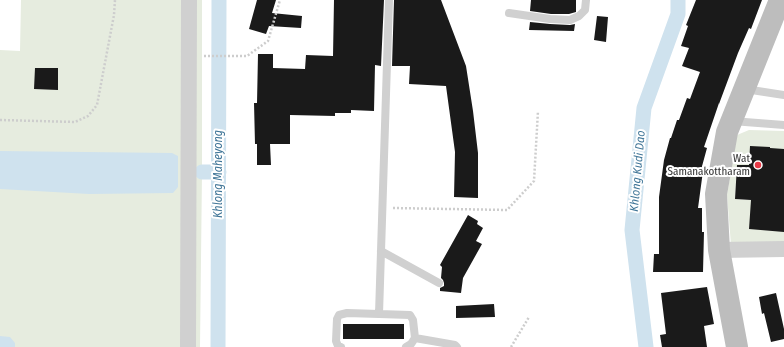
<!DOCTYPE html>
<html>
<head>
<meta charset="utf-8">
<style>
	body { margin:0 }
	canvas { display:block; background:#fff }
</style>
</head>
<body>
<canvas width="784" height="347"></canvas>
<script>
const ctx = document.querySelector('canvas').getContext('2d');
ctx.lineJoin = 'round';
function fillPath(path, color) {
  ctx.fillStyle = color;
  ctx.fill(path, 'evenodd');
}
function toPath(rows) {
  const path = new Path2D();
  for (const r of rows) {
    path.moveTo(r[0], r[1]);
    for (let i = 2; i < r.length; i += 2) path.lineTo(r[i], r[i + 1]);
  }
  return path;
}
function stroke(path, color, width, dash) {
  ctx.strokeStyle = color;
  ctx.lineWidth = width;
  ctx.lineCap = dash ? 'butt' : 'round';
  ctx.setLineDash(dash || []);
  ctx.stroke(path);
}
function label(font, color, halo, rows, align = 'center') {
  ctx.font = font + ' "Fira Sans Condensed",sans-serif';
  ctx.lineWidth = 4;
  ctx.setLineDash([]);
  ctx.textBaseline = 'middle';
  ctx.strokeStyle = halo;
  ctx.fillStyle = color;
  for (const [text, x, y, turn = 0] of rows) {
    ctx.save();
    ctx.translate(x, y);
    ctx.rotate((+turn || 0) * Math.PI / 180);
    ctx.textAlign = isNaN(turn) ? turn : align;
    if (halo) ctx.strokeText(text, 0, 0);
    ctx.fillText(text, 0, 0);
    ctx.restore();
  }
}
const green = toPath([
	[21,0,202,0,202,172,200,347,0,347,0,50,20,51],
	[749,130,784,131,784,167,737,165,735,199,784,202,784,244,731,245,727,195,737,135]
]);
const water = toPath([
	[0,151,172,153,178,156,178,187,173,193,89,194,0,189],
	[0,336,10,337,15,343,15,347,0,347]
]);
const canal = toPath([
	[202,172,219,172],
	[218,347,219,0],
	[646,347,632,230,644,108,678,14,678,0]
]);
const building = toPath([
	[257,0,276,0,272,13,302,16,301,28,269,26,266,34,249,29],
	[334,0,384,0,381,66,375,65,374,111,351,110,351,113,335,113,335,116,290,115,290,144,270,144,271,165,257,165,257,144,255,144,254,103,257,103,258,54,273,54,273,68,305,69,306,55,333,56],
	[394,0,441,0,466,66,473,111,478,153,478,198,454,197,455,152,446,86,409,84,410,66,392,66],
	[531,0,576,0,576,12,569,14,551,14,530,11],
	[696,0,762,0,751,29,749,28,738,53,719,104,719,103,704,147,707,148,701,170,703,171,698,208,702,208,702,232,704,232,703,272,653,272,654,254,659,254,659,197,664,160,670,138,671,138,677,120,679,120,687,98,690,99,700,72,682,66,689,48,681,46,688,26,686,25],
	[597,16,608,17,606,42,594,40],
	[530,22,550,24,570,25,575,24,574,31,529,30],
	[35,68,58,68,58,90,34,89],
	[750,146,770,147,770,148,784,149,784,232,749,229,751,200,735,199,737,165,749,165],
	[468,215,478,221,477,224,483,228,476,241,482,244,463,278,461,293,440,291,440,288,444,286,444,283,443,280,441,278,442,267,440,265],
	[707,287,714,324,704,326,707,347,662,347,660,335,666,334,661,293],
	[776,293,784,329,784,339,771,342,764,313,762,314,759,297],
	[494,304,495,317,456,318,456,306],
	[343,324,404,324,404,339,343,339]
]);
const path = toPath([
	[204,56,247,56,268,41,280,0],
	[0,120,75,122,88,116,97,105,114,15,115,0],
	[393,208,507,210,534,181,538,111],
	[511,347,529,317]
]);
const lane = toPath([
	[509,13,550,19,570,20,579,16,585,10,586,0],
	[745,89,784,95],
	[732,121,784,125],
	[381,251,439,283],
	[379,314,410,315,413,320,415,338,411,344,406,347],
	[415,338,455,345,457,347],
	[341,347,338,346,336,341,337,319,339,315,347,313,379,314,389,0]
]);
const street = toPath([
	[719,250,784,249],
	[188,347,189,0]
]);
const secondary = toPath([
	[737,347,719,250,716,194,727,132,780,0]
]);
const markers = [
	[758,165,4,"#e63946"]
];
const poiNames = [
	["Wat",750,159],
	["Samanakottharam",750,172]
];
const waterNames = [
	["Khlong Kudi Dao",638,171,-85],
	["Khlong Maheyong",219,174,-90]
];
fillPath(green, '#e6ecdf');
fillPath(water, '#cfe2ee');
stroke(canal, '#cfe2ee', 15);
fillPath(building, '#1a1a1a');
stroke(path, '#cdcdcd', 2.5, [2, 2]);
stroke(lane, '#d0d0d0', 8);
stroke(street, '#d0d0d0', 16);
stroke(secondary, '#bdbdbd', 22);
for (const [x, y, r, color] of markers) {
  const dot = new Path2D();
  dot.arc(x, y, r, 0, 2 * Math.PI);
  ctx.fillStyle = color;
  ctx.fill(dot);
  stroke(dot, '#fff', 1.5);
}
label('11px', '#333', '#fff', poiNames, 'right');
label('italic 12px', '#3f7597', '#fff', waterNames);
</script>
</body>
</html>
